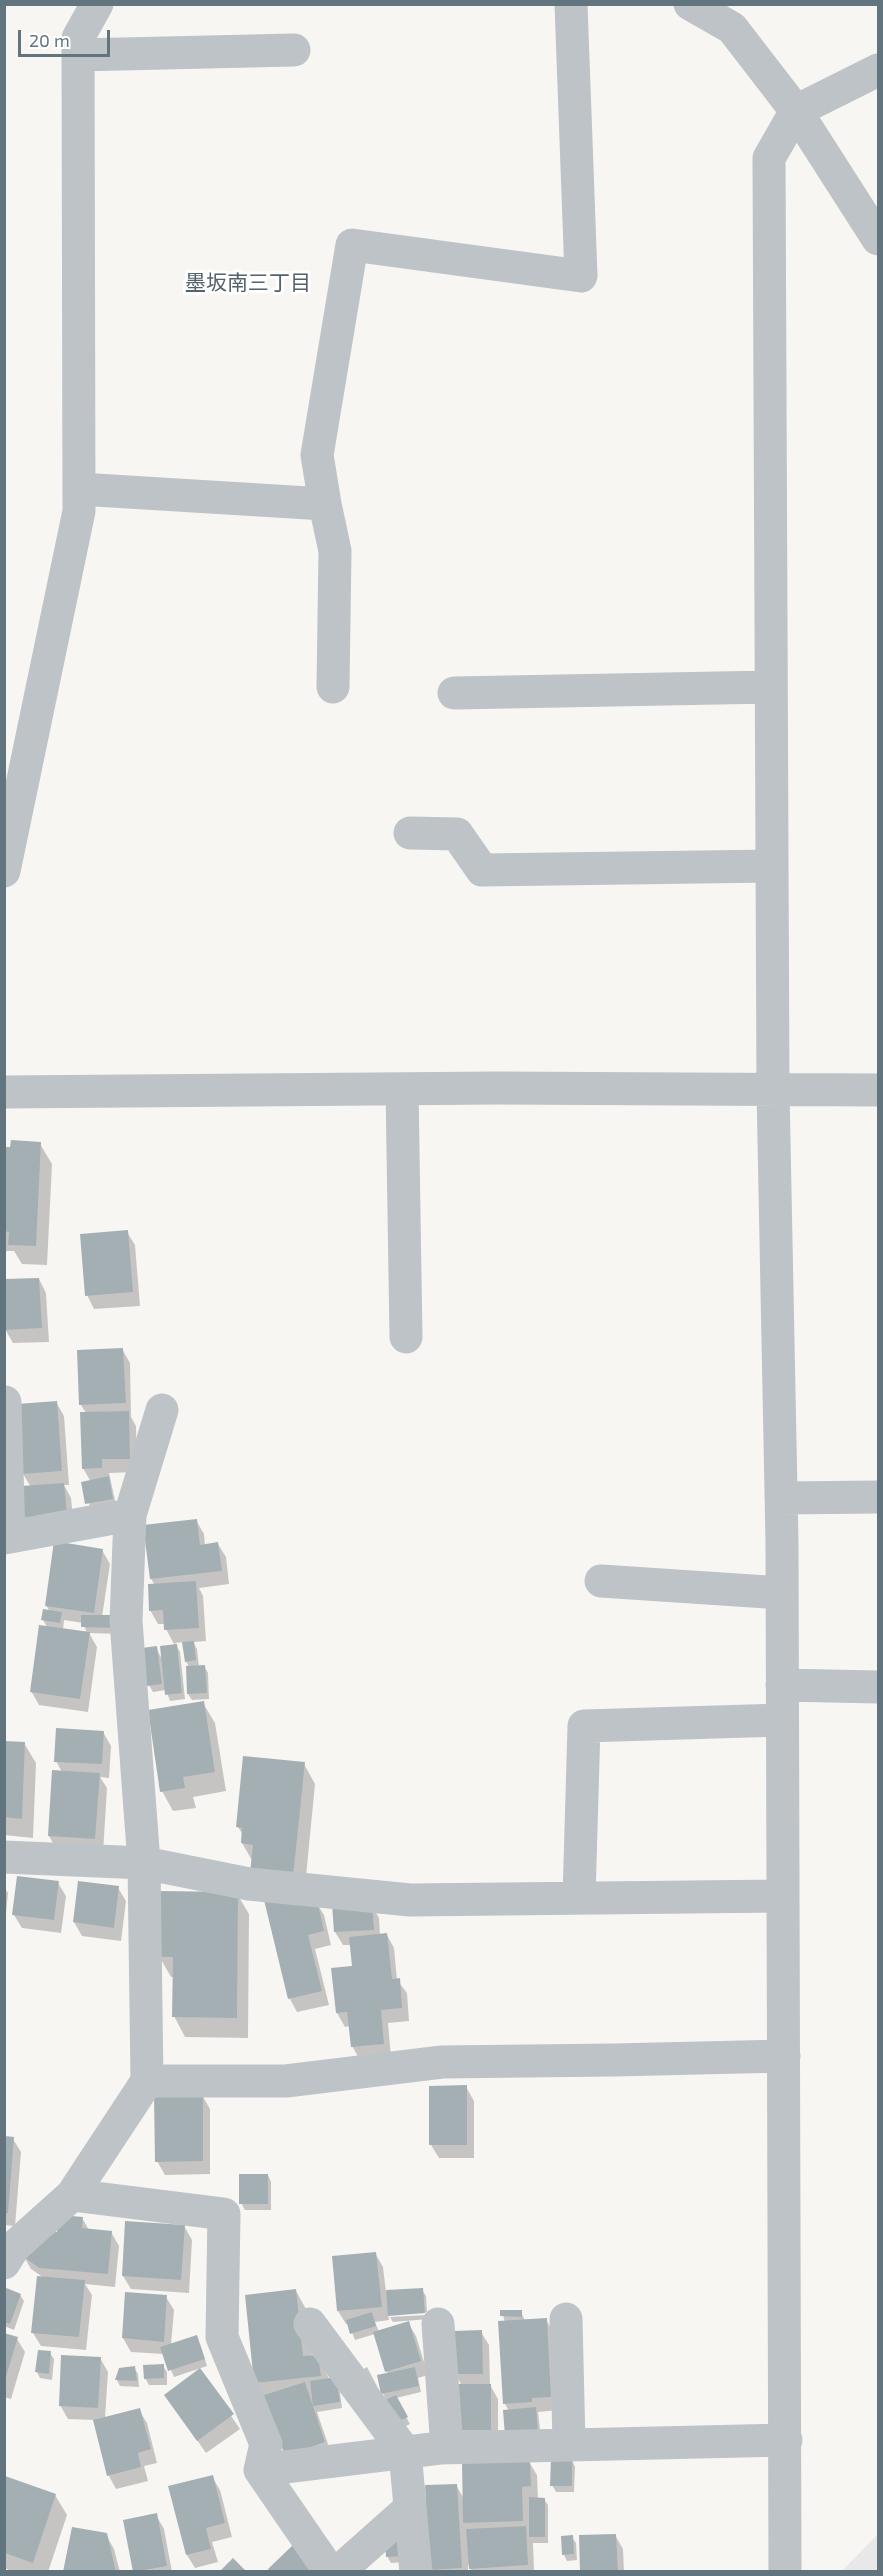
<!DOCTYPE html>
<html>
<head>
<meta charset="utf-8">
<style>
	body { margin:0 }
	#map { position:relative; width:883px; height:2576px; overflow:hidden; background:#f7f6f3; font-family:"Exo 2",sans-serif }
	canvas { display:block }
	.frame { position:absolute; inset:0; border:6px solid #62757e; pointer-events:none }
	.scale { position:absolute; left:18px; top:30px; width:92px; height:27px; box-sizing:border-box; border:3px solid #62757e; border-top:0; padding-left:8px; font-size:18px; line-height:21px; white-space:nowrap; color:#62757e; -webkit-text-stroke:4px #fff; paint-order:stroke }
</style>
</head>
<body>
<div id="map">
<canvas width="883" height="2576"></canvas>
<div class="frame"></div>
<div class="scale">20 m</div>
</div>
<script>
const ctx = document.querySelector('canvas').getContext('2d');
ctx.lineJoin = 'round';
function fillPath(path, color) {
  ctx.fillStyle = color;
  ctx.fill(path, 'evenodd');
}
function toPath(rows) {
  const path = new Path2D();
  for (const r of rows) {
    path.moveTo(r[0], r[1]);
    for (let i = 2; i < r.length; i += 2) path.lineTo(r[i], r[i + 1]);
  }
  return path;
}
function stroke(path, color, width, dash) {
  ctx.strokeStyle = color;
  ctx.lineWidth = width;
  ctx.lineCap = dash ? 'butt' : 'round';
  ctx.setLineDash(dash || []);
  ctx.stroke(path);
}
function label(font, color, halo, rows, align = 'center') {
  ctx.font = font + ' "Exo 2","Noto Sans JP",sans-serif';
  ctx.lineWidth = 6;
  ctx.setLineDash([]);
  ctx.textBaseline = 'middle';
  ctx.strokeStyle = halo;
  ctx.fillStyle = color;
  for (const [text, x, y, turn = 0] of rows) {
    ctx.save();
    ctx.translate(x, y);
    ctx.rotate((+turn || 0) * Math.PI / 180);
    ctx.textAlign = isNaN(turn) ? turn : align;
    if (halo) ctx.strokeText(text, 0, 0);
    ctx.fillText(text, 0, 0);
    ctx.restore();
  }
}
const built = toPath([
	[878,2534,878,2571,842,2571]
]);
const shadow = toPath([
	[40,1144,52,1164,47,1265,22,1264,14,1251,4,1251,4,1148],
	[127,1232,135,1245,140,1306,94,1309,87,1295],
	[39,1279,46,1293,49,1342,13,1343,5,1329],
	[122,1349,130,1363,131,1417,136,1426,137,1472,109,1473,116,1505,91,1510,83,1483,91,1482,83,1468,86,1413,81,1405],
	[56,1402,64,1416,69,1485,64,1485,71,1498,74,1528,31,1487,23,1474],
	[196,1520,204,1534,205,1545,218,1544,226,1557,229,1584,199,1588,203,1596,206,1641,193,1642,197,1649,199,1667,204,1666,208,1673,209,1699,192,1700,188,1694,189,1667,186,1661,184,1642,175,1643,180,1652,185,1699,170,1701,166,1690,153,1692,149,1685,156,1648,163,1661,175,1646,166,1629,165,1624,158,1624,150,1610,155,1585,151,1579,144,1527],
	[102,1550,110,1564,102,1617,120,1634,89,1633,97,1647,88,1712,39,1705,31,1691,47,1627,43,1620,50,1612,46,1605],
	[64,1620,83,1623,87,1633,63,1630],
	[203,1703,215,1723,226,1791,193,1797,196,1808,173,1811,162,1791],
	[103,1732,111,1746,109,1778,100,1777,107,1788,103,1853,57,1850,49,1836,62,1772,56,1761],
	[4,1742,24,1743,36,1763,33,1838,4,1835],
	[304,1764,315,1784,304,1897,316,1902,324,1915,331,1945,315,1949,329,2005,297,2012,290,1999,266,1901,253,1862,242,1843,243,1835,238,1827],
	[58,1883,66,1896,61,1933,22,1928,14,1915],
	[4,1887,8,1893,5,1923,4,1923],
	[118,1888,126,1901,121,1941,82,1936,74,1922],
	[237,1894,249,1914,248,2038,185,2037,174,2016,174,1977,171,1977,159,1956],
	[371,1904,379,1918,380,1935,387,1935,394,1948,397,1980,407,1993,409,2021,388,2023,391,2057,360,2060,352,2046,350,2026,345,2027,337,2013,333,1969,353,1968,351,1945,343,1945,335,1932],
	[466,2087,474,2101,474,2158,439,2158,431,2145],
	[202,2095,210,2109,210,2174,165,2175,157,2161],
	[4,2138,13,2139,21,2152,15,2226,4,2225],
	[268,2175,271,2182,271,2210,245,2210,241,2203],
	[82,2218,89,2230,111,2232,119,2246,115,2287,85,2284,92,2295,86,2350,41,2346,33,2333,44,2278,31,2269,23,2255],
	[184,2226,192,2240,189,2293,131,2289,123,2276],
	[375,2253,383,2267,386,2292,422,2290,426,2296,427,2312,390,2314,390,2316,388,2313,389,2320,375,2322,379,2332,408,2323,416,2336,428,2375,418,2378,421,2392,396,2398,410,2424,398,2430,383,2393,388,2375,375,2334,355,2340,349,2324,346,2324,338,2311],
	[4,2289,20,2295,24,2301,14,2330,4,2326],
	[296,2291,307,2311,312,2357,318,2356,329,2379,339,2385,342,2408,317,2412,332,2456,294,2469,267,2403,255,2382],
	[166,2297,174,2310,171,2345,200,2344,207,2366,174,2377,164,2354,131,2352,123,2338],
	[502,2312,521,2312,525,2321,546,2320,554,2333,558,2410,538,2412,541,2439,509,2411,505,2404,505,2322],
	[427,2315,428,2319,393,2322,390,2317],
	[481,2332,489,2345,490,2385,498,2399,498,2443,456,2429,462,2386,455,2373],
	[4,2335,17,2339,25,2352,11,2399,4,2397],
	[50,2353,54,2359,52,2380,40,2378,37,2372],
	[100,2358,108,2372,105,2418,139,2410,147,2423,157,2463,144,2466,148,2481,116,2489,109,2476,94,2420,68,2419,60,2405],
	[163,2366,167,2372,167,2385,149,2385,145,2378],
	[367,2367,378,2388,362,2370],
	[134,2368,138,2374,139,2387,120,2386,117,2380],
	[200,2370,240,2429,206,2453,166,2395],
	[572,2460,575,2467,574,2492,556,2492,552,2485],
	[529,2462,537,2475,538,2499,544,2499,548,2505,548,2543,533,2543,534,2572,472,2572,468,2564,468,2572,432,2572,456,2485,464,2499],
	[212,2477,220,2490,232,2537,212,2542,218,2562,195,2568,187,2555],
	[4,2478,55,2495,67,2515,48,2572,14,2572,4,2568],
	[156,2515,164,2529,172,2572,134,2572],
	[106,2535,114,2549,120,2572,64,2572],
	[615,2535,623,2549,624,2572,582,2572],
	[572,2537,576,2543,577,2560,567,2561,564,2555],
	[405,2547,406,2562,391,2563,387,2556]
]);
const building = toPath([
	[11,1140,41,1142,36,1246,8,1245,9,1232,4,1231,4,1147,10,1147],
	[128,1230,133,1292,85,1296,80,1234],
	[39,1278,42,1328,4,1330,4,1279],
	[123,1348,126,1403,79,1405,77,1350],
	[57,1401,62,1471,22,1474,17,1404],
	[129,1411,130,1459,102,1459,102,1468,82,1469,80,1412],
	[109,1476,113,1499,85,1504,81,1482],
	[64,1483,67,1515,24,1518,21,1486],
	[197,1519,200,1545,218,1542,222,1571,150,1579,143,1525],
	[54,1541,103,1549,94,1613,45,1606],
	[196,1581,199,1628,164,1630,163,1610,149,1611,148,1584],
	[43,1609,62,1612,60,1623,41,1620],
	[81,1615,117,1615,117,1628,81,1627],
	[39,1625,90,1632,80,1699,30,1692],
	[194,1641,196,1660,185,1662,182,1642],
	[177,1644,182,1693,165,1695,160,1646],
	[157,1646,162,1684,147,1686,142,1648],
	[205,1665,207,1693,187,1694,186,1666],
	[204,1701,215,1772,183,1777,185,1788,160,1792,148,1710],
	[56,1728,104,1731,102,1764,54,1762],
	[4,1741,25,1742,22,1819,4,1817],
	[243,1756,305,1762,293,1877,250,1873,253,1845,241,1843,242,1828,236,1827],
	[52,1770,100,1773,95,1839,48,1836],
	[17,1876,59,1881,54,1920,12,1915],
	[78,1881,119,1886,114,1928,73,1922],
	[158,1891,238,1892,237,2018,172,2017,173,1957,158,1957],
	[264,1900,317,1900,324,1931,308,1935,322,1991,288,1999],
	[372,1902,374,1930,334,1932,332,1904],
	[387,1933,392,1979,400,1978,402,2008,381,2010,384,2044,351,2047,347,2012,336,2013,331,1968,352,1966,349,1937],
	[467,2085,467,2145,429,2145,429,2086],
	[154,2094,203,2094,203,2161,155,2162],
	[5,2136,14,2137,8,2213,5,2213],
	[239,2174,268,2174,268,2204,239,2204],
	[59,2215,83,2217,82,2228,112,2231,108,2274,39,2268,21,2255,38,2230,57,2232],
	[125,2221,185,2225,181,2280,122,2276],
	[376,2252,382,2307,337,2311,332,2256],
	[37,2276,85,2280,79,2337,31,2333],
	[4,2287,21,2294,10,2324,4,2322],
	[423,2288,425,2313,388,2316,386,2290],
	[296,2289,303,2356,318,2355,321,2376,254,2383,245,2295],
	[125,2292,167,2295,164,2342,122,2338],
	[500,2310,522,2310,522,2317,500,2316],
	[372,2312,376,2326,350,2334,346,2320],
	[547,2318,551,2397,532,2398,532,2402,503,2404,498,2321],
	[409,2321,421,2361,385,2372,373,2332],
	[482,2330,483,2374,453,2374,453,2331],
	[4,2333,18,2337,5,2380,4,2380],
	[197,2335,205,2359,168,2371,160,2347],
	[38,2350,51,2351,49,2374,35,2372],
	[61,2355,101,2357,98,2408,59,2406],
	[164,2364,164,2378,144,2379,143,2365],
	[135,2366,137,2381,115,2380,119,2368],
	[415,2367,419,2386,381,2394,377,2375],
	[200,2368,234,2414,197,2441,164,2395],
	[336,2377,340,2402,313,2406,310,2381],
	[305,2382,325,2442,285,2456,264,2395],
	[455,2384,491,2384,491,2430,455,2430],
	[396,2395,408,2417,393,2424,381,2402],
	[536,2407,538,2433,505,2436,503,2410],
	[140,2408,151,2449,138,2453,141,2467,107,2476,93,2420],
	[551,2458,572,2459,572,2486,550,2486],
	[530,2460,531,2486,522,2487,523,2521,463,2523,462,2461],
	[213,2475,225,2523,206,2528,211,2549,186,2555,168,2486],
	[5,2476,56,2494,33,2563,5,2553],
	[457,2484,462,2568,429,2570,425,2485],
	[529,2497,545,2498,545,2537,529,2537],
	[157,2513,167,2566,133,2572,123,2520],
	[526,2526,528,2565,469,2569,466,2529],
	[72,2527,107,2533,116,2572,63,2572],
	[616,2534,618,2572,580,2572,579,2535],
	[573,2535,574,2554,562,2555,561,2536],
	[402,2539,403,2556,386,2557,385,2540],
	[294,2544,321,2572,270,2572,268,2569],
	[233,2558,247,2572,219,2572]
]);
const minor = toPath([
	[690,4,732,28,796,111,878,239],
	[78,55,294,50],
	[79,489,325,504],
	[333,687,335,551,325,504,317,455,352,245,581,276,571,4],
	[454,693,771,687],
	[410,833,457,834,482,870,772,866],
	[4,871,79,511,78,38,97,4],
	[402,1089,406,1337],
	[4,1092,497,1088,878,1090],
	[5,1402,9,1536],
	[781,1498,878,1497],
	[4,1538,130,1515],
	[601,1581,782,1593],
	[782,1685,878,1687],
	[4,1857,144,1863,249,1884,410,1900,782,1896],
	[579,1898,584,1726,782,1720],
	[147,2081,286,2081,442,2062,614,2060,784,2056],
	[72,2195,224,2214,222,2337,266,2444,260,2470,330,2572],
	[4,2263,14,2247,72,2195,147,2081,144,1863,126,1621,130,1515,162,1410],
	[566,2319,569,2444],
	[310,2324,405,2452,416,2572],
	[438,2324,447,2448],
	[260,2470,440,2448,786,2440],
	[338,2572,410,2508],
	[785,2572,782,1542,773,1090,769,158,796,111,878,70]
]);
const neighbourhoodNames = [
	["墨坂南三丁目",248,283]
];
fillPath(built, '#e7e8e7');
fillPath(shadow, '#0003');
fillPath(building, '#a4afb3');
stroke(minor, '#bdc3c6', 33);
label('21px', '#546269', '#fff', neighbourhoodNames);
</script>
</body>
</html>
